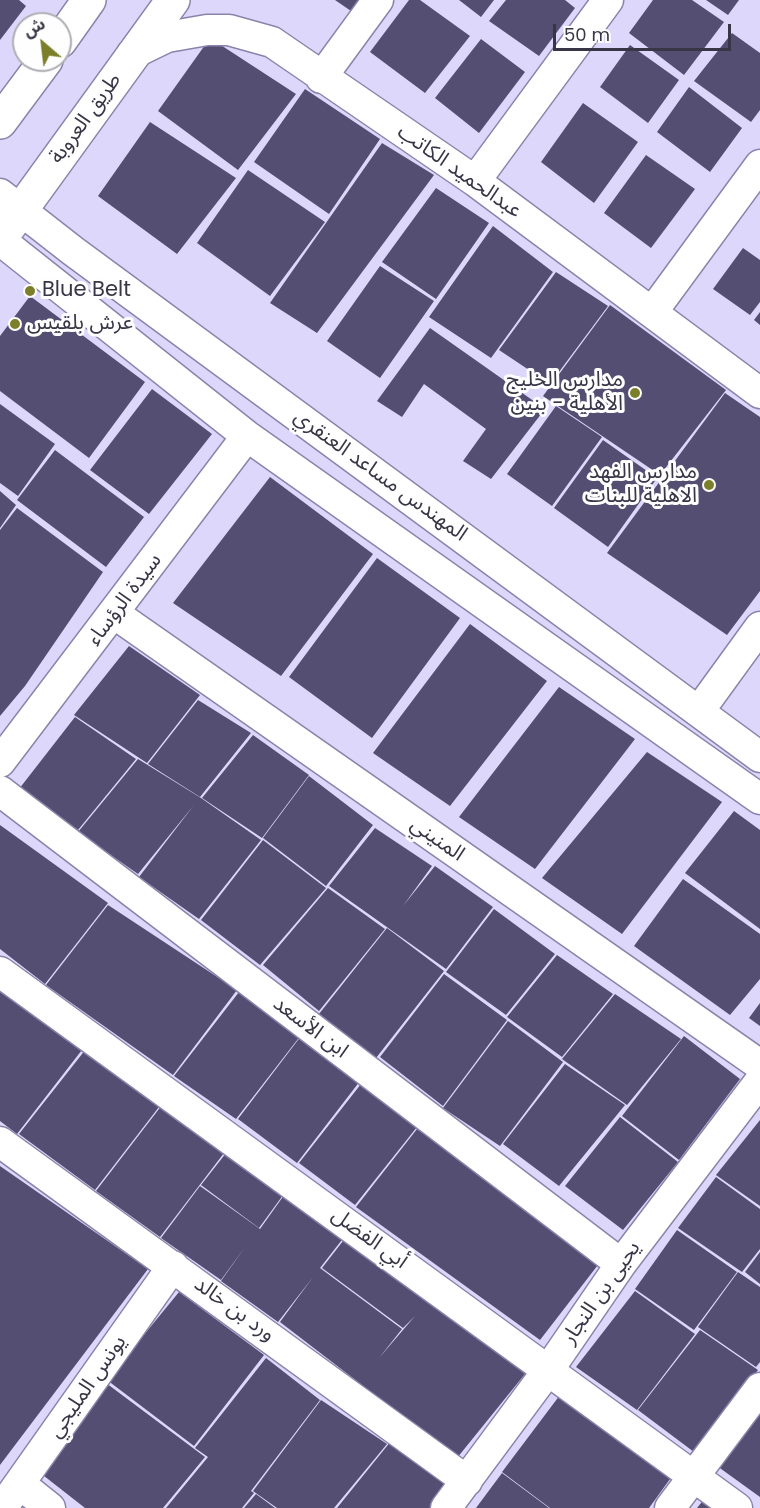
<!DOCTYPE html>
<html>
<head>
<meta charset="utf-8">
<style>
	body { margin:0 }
	#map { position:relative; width:760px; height:1508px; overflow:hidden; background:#ddd8fb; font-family:Poppins,"Noto Sans Arabic",sans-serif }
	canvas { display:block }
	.north { position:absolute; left:12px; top:12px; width:60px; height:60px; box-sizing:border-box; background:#fefefe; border:2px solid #afaeb4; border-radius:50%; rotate:332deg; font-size:16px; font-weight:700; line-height:24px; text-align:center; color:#383546 }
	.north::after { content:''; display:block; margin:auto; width:21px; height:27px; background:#7b7f29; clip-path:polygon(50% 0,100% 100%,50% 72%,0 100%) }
	.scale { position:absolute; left:553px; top:24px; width:178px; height:27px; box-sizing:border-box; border:3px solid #383546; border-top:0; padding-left:8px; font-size:18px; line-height:21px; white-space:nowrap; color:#383546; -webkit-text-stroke:4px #fefefe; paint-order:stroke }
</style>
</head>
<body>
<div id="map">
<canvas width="760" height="1508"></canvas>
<div class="north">ش</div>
<div class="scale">50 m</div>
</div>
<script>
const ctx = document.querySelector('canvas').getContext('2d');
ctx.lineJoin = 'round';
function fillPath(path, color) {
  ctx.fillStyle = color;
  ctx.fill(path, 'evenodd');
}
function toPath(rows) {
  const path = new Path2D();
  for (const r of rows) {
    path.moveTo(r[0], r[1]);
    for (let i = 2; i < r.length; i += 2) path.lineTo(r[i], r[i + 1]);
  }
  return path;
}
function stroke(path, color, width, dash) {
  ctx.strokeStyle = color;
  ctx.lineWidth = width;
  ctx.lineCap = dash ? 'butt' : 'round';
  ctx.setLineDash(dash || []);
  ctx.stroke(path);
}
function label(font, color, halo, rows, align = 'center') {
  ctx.font = font + ' Poppins,"Noto Sans Arabic",sans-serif';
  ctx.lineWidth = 6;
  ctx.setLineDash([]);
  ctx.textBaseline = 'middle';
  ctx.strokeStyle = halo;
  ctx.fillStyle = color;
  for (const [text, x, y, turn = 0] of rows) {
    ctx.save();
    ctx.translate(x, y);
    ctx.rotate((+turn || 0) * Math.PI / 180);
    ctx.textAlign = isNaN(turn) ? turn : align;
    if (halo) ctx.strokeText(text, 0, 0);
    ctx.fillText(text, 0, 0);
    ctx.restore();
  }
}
const building = toPath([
	[0,0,19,0,26,6,0,40],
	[335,0,359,0,351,11],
	[409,0,420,0,470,36,425,93,370,52],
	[459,0,494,0,481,17],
	[506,0,565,0,575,8,539,56,489,21],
	[653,0,692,0,724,22,684,75,629,33],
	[706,0,739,0,728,15],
	[732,33,760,53,760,110,751,122,694,81],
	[210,38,296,94,238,170,158,111],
	[481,39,525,72,479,133,435,98],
	[630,45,679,80,648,123,600,87],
	[689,87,742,128,710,172,657,132],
	[305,89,380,139,329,214,254,162],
	[583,103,638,142,594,203,541,162],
	[150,122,236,178,177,254,98,196],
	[382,143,434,175,317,333,270,303],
	[646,155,695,189,651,248,604,213],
	[248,170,325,222,270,296,197,243],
	[436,188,489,223,436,299,382,262],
	[493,226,553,272,491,358,429,317],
	[743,248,760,260,760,302,750,315,713,289],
	[380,266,434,301,380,378,327,341],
	[556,272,608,306,550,384,499,350],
	[30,296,145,382,89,458,0,391,0,336],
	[610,305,726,390,660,475,543,396],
	[760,312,760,325,754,320],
	[430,328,545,409,491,479,463,461,486,429,424,384,402,417,377,401],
	[152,389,212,434,149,514,90,470],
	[725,393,760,417,760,591,727,635,607,553],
	[0,404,55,444,18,496,0,483],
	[556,406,602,437,552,506,507,474],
	[603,440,657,478,608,547,554,508],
	[55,450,144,517,106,567,17,500],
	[270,477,373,554,281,676,173,603],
	[0,491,16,505,0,528],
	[17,508,103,572,25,686,0,716,0,530],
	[377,558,460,618,372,738,289,677],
	[470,624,547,681,450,806,373,753],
	[129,646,200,695,147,763,74,715],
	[559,687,635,739,535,869,459,817],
	[198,700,251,733,200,797,148,764],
	[75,717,136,759,78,830,19,789],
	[253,735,309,775,262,838,202,798],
	[647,752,722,802,622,934,542,878],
	[138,759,201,798,261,840,199,919,139,877,194,805,138,874,78,832],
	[309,776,373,825,326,886,263,838],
	[734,811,760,830,760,929,685,873],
	[0,825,108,903,45,984,0,949],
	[375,828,432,866,403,906,435,866,493,907,446,969,329,886],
	[263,840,326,888,260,965,201,920],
	[683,879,760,934,760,979,730,1015,634,946],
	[328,888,385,929,319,1011,263,965],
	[108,905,237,990,173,1075,46,985],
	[494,909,555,954,506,1015,446,972],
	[387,928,444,971,376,1058,319,1014],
	[557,955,613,994,562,1057,507,1017],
	[444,974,507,1020,443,1106,380,1057],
	[0,985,85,1046,17,1134,0,1121],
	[239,992,301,1035,236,1119,174,1076],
	[615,994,681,1039,627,1105,562,1059],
	[760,1003,760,1026,749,1018],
	[508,1021,563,1062,500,1146,443,1108],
	[301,1036,360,1081,297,1163,238,1119],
	[684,1036,740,1079,679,1160,622,1116],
	[86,1049,162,1103,95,1190,19,1134],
	[565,1064,625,1105,559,1186,503,1144],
	[361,1084,417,1127,355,1205,299,1163],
	[162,1105,227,1149,160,1237,96,1191],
	[620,1117,678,1162,623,1230,565,1186],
	[760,1120,760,1206,716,1175],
	[417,1129,601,1261,540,1340,356,1207],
	[230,1148,286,1191,259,1228,201,1185],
	[0,1166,148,1269,0,1465],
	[716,1177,760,1209,760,1249,742,1272,678,1228],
	[200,1186,260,1229,287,1191,348,1232,320,1268,402,1329,379,1358,415,1316,403,1328,322,1268,350,1232,529,1369,457,1458,280,1322,313,1277,278,1322,221,1281,245,1247,221,1280,161,1238],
	[677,1230,737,1272,694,1330,635,1289],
	[760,1252,760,1284,745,1272],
	[738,1272,760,1287,760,1362,756,1367,698,1327],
	[635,1291,695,1334,637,1410,576,1367],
	[179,1292,264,1355,194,1446,107,1380],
	[700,1330,758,1370,694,1452,638,1410],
	[266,1358,320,1400,251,1491,254,1493,242,1508,166,1508,208,1457,195,1448],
	[106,1383,205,1457,163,1508,85,1508,39,1472],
	[560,1395,670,1479,649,1508,550,1508,502,1472],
	[321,1400,387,1444,334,1508,277,1508,253,1491],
	[760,1414,760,1497,717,1466],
	[391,1441,451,1484,433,1508,337,1508],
	[502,1473,549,1508,476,1508],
	[256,1494,275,1508,244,1508],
	[705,1498,719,1508,697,1508]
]);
const minor = toPath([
	[132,54,167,37,207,30,229,30,272,42,475,181,760,393],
	[321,78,378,0],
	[475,181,608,0],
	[0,194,73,251,760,757],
	[0,240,247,436,760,799],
	[653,311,760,165],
	[115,614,760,1065],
	[699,711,760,627],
	[0,762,247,436],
	[0,791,621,1264],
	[0,972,737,1508],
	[0,1142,467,1481],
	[20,1484,50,1508],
	[2,1508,173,1266],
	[446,1508,549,1369,621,1264,760,1081],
	[670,1508,760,1388]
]);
const major = toPath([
	[60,41,89,0],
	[0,122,46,60],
	[0,239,173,0]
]);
const markers = [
	[30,291,6,"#7b7f29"],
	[15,324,6,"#7b7f29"],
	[635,393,6,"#7b7f29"],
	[709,485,6,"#7b7f29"]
];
const streetNames = [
	["طريق العروبة",86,119,-54],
	["عبدالحميد الكاتب",459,172,35],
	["المهندس مساعد العنقري",380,476,36],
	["سيدة الرؤساء",125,600,-53],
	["المنيني",437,840,35],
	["ابن الأسعد",310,1028,37],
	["أبي الفضل",369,1239,36],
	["يحيى بن النجار",602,1293,-55],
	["ورد بن خالد",234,1310,36],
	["يونس المليجي",88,1387,-55]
];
const poiNames = [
	["Blue Belt",42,291],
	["عرش بلقيس",27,324],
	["مدارس الخليج",623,381,"right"],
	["الأهلية - بنين",623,405,"right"],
	["مدارس الفهد",697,473,"right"],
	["الاهلية للبنات",697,497,"right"]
];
fillPath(building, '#544e72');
stroke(minor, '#8a83ab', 33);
stroke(major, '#8a83ab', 36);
stroke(minor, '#fff', 30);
stroke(major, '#fff', 33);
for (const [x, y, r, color] of markers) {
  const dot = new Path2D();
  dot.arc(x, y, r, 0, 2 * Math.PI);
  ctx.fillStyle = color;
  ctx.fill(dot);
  stroke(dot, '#fefefe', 2);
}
label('21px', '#383546', '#fefefe', streetNames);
label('21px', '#383546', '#fefefe', poiNames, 'left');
</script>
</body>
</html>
